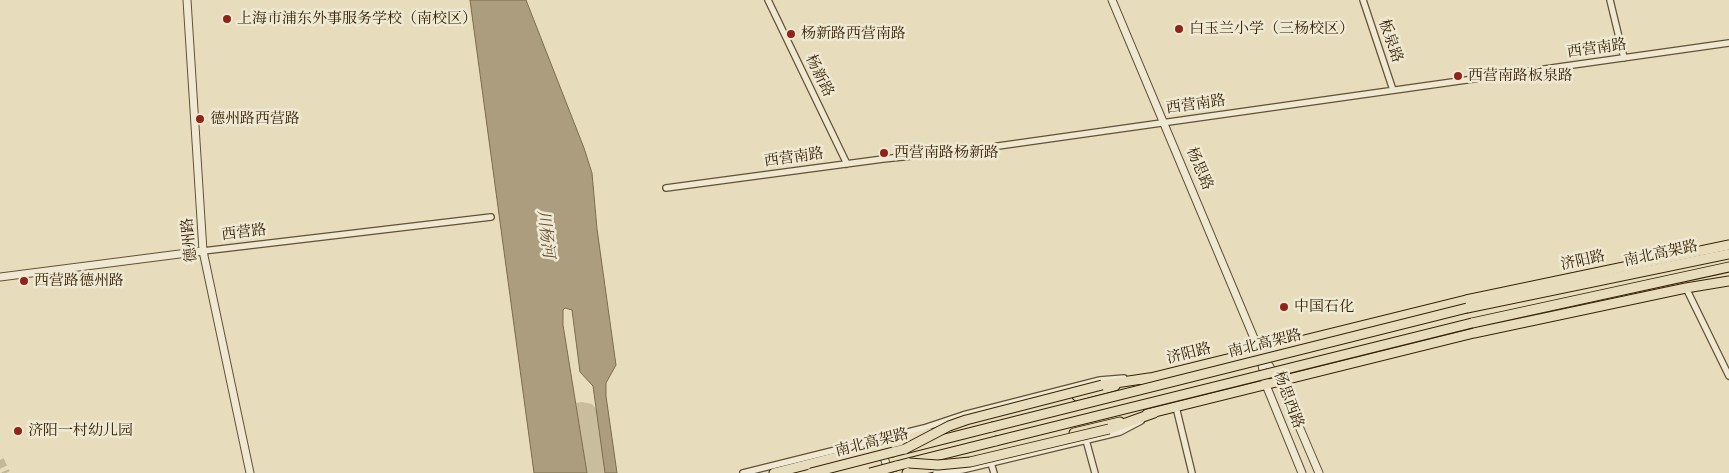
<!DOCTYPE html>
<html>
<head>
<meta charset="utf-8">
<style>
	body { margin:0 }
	canvas { display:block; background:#e7ddbd }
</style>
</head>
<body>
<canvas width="1729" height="473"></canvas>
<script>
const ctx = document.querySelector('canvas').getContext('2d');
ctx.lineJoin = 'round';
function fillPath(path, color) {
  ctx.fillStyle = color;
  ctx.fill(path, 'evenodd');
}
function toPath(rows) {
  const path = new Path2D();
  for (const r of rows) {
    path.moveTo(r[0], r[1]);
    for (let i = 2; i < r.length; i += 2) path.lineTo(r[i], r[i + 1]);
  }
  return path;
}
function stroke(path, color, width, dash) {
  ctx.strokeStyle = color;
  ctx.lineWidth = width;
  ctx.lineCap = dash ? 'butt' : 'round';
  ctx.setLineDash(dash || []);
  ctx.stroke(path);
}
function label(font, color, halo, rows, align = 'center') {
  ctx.font = font + ' "IM FELL Great Primer","Noto Serif SC",serif';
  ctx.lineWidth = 5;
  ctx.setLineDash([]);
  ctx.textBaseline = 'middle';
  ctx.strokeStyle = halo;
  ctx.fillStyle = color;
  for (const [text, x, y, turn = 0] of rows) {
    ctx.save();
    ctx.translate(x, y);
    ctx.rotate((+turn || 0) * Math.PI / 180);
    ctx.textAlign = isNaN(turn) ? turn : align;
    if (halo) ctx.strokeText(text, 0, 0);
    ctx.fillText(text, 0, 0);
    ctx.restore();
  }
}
const green = toPath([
	[582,402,592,404,597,410,605,473,587,473,576,403]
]);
const water = toPath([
	[470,0,526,0,584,148,592,173,597,229,616,365,606,383,606,396,617,473,605,473,593,386,580,372,572,310,565,308,563,310,563,325,587,473,534,473,470,0]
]);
const secondaryTunnel = toPath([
	[0,460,6,473]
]);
const minor = toPath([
	[768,0,847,164],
	[1363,0,1393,90],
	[1610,0,1624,58],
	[666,188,883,159,970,150,1729,43],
	[203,251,491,217],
	[1686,288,1729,376],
	[1176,407,1192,473],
	[1086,440,1095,473],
	[991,463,994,473],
	[743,473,924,428,963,415,1100,380,1124,378],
	[936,473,962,470,1108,435,1120,432,1141,421]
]);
const tertiary = toPath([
	[187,0,203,251,250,473],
	[1112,0,1251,331,1259,350,1266,385,1302,473],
	[0,277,203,251],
	[1262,355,1280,382,1319,473],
	[882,451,889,473]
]);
const primary = toPath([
	[1142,380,1466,300,1729,245],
	[1077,396,1115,386],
	[1147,414,1474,333,1686,288,1729,281],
	[1074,433,1120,422],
	[774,473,931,433],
	[907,473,938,466]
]);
const trunk = toPath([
	[1467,308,1729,254],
	[1472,323,1729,267],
	[1102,385,1149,378],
	[1109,429,1154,413],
	[893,452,992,427],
	[896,466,996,441]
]);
const trunkBridge = toPath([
	[992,427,1467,308],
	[996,441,1472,323],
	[905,449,949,426,966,420,1102,385],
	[909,463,938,465,970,462,1109,429],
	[811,473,893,452],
	[870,473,896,466]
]);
const markers = [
	[227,19,5,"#8f2418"],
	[1179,29,5,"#8f2418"],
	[791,34,5,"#8f2418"],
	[1458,76,5,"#8f2418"],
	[200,119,5,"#8f2418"],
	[884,153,5,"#8f2418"],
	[24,281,5,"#8f2418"],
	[1284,307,5,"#8f2418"],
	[18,431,5,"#8f2418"]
];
const poiNames = [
	["上海市浦东外事服务学校（南校区）",237,19],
	["白玉兰小学（三杨校区）",1189,29],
	["杨新路西营南路",801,34],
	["西营南路板泉路",1468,76],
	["德州路西营路",210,119],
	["西营南路杨新路",894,153],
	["西营路德州路",34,281],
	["中国石化",1294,307],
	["济阳一村幼儿园",28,431]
];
const streetNames = [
	["板泉路",1390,41,71],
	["西营南路",1597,49,-8],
	["杨新路",819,76,64],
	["西营南路",1196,105,-8],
	["西营南路",794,158,-8],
	["杨思路",1199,169,67],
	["西营路",244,233,-7],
	["德州路",190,240,-96],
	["南北高架路",1661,254,-12],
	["济阳路",1583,261,-12],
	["南北高架路",1265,344,-14],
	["济阳路",1189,354,-14],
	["杨思西路",1288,400,70],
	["南北高架路",872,443,-14]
];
const waterNames = [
	["川杨河",545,234,83]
];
fillPath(green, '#c9bd9d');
fillPath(water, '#ab9d7e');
stroke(water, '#7d6c4d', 1);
stroke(secondaryTunnel, '#c4b898', 8, [8, 4]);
stroke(minor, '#635132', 8);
stroke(tertiary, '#635132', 9);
stroke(primary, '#372203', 11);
stroke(trunk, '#372203', 11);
stroke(minor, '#efe9d4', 5.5);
stroke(tertiary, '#efe9d4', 7);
stroke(primary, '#e7ddbd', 9);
stroke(trunk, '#e7ddbd', 9);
stroke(trunkBridge, '#372203', 11, []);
stroke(trunkBridge, '#e7ddbd', 9);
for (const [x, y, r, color] of markers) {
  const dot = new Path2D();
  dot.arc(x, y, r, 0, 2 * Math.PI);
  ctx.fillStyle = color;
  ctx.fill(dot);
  stroke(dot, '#efe9d4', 2);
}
label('15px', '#372203', '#efe9d4', poiNames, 'left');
label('15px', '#372203', '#efe9d4', streetNames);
label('italic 16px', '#604d2e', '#efe9d4', waterNames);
</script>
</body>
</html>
